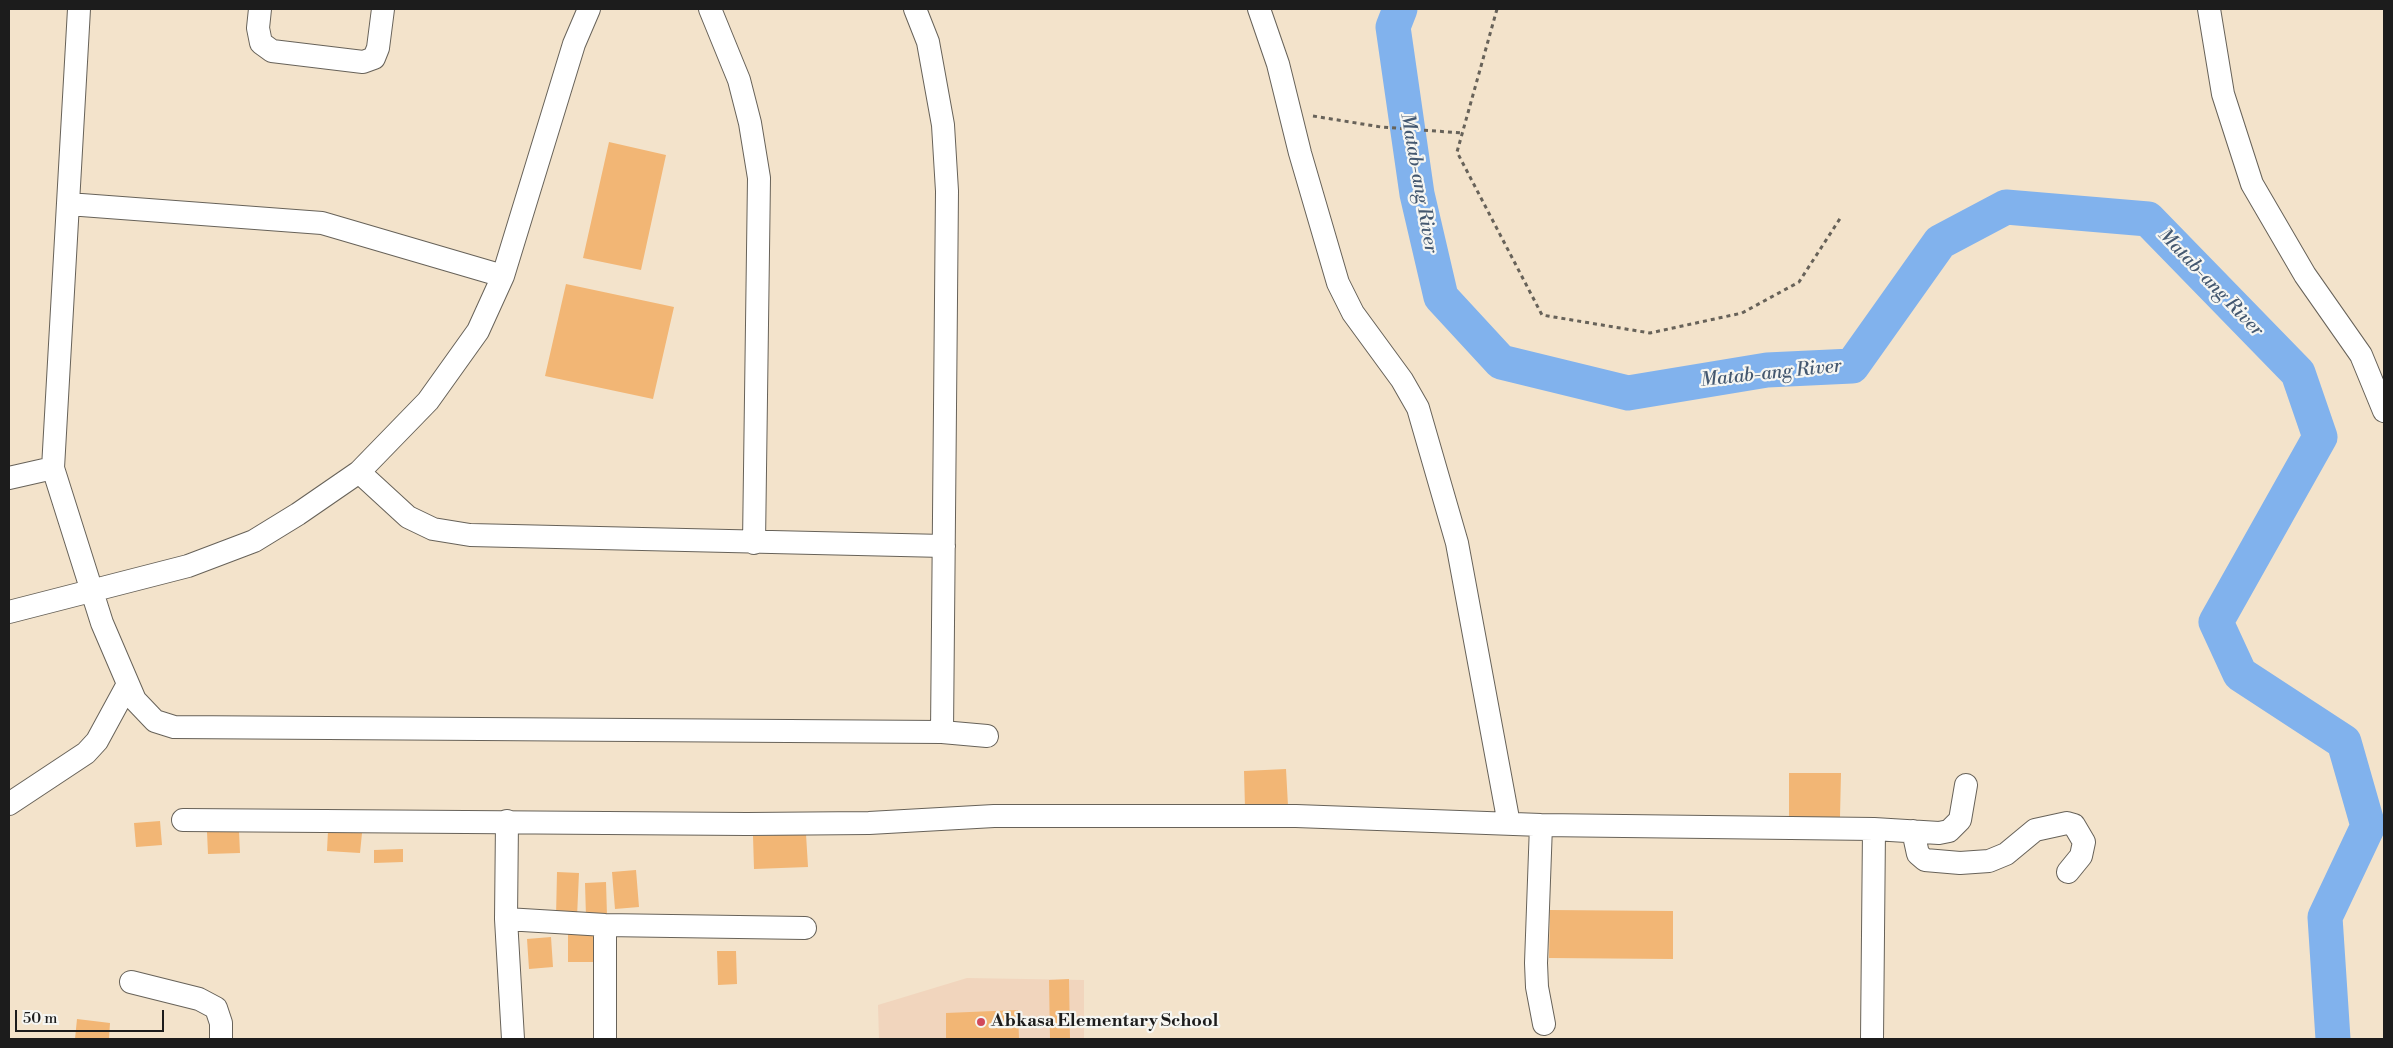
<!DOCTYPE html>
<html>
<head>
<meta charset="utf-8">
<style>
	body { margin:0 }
	#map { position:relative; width:2393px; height:1048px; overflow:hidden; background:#f3e3cb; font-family:"Libre Bodoni",serif }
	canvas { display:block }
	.frame { position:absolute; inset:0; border:10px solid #1c1c1c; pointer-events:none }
	.scale { position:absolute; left:15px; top:1010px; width:149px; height:22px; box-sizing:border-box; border:2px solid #1c1c1c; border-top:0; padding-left:6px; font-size:15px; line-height:18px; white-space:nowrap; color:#1c1c1c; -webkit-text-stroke:4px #f6f6f2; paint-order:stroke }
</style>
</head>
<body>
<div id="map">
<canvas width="2393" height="1048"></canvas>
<div class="frame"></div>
<div class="scale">50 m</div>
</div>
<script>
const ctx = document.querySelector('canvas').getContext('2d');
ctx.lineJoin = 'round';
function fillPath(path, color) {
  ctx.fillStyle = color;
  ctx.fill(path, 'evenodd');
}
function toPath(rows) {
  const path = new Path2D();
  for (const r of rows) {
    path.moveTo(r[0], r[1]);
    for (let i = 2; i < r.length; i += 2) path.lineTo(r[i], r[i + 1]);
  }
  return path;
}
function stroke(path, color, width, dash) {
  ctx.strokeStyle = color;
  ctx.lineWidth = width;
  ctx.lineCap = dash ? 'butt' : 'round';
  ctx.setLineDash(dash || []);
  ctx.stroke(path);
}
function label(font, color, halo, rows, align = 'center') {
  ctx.font = font + ' "Libre Bodoni",serif';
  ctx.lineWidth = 4.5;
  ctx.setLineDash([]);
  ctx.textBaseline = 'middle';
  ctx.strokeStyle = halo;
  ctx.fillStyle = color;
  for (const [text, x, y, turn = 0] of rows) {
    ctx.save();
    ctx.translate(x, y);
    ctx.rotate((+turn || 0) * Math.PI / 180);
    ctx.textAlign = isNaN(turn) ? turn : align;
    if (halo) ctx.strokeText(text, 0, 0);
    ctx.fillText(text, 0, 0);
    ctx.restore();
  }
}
const built = toPath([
	[967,978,1084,980,1084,1039,879,1039,878,1005]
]);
const river = toPath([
	[1400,9,1393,27,1417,194,1441,297,1501,362,1628,393,1767,370,1852,366,1940,242,2006,207,2148,219,2298,373,2320,437,2216,622,2240,674,2344,742,2368,826,2325,917,2333,1039]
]);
const building = toPath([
	[609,142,666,155,641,270,583,258],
	[566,284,674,307,653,399,545,376],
	[1286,769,1288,806,1245,808,1244,771],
	[1789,773,1841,773,1840,817,1789,817],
	[160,821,162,845,136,847,134,823],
	[239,831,240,853,208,854,207,832],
	[328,831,362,833,360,853,327,851],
	[806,834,808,867,754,869,753,836],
	[403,849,403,862,374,863,374,850],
	[636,870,639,907,615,909,612,872],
	[557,872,579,873,577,917,556,917],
	[606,882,607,916,586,917,585,883],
	[1550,910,1673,911,1673,959,1549,958],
	[568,932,598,932,598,962,568,962],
	[551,937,553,967,529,969,527,939],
	[717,951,736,951,737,984,718,985],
	[1069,979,1070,1039,1050,1039,1049,980],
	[1018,1010,1019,1039,946,1039,946,1013],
	[77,1019,110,1023,109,1039,75,1039]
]);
const path = toPath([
	[1497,9,1457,152,1542,315,1650,333,1742,313,1799,282,1841,217],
	[1313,116,1381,127,1462,133]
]);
const minor = toPath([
	[79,9,53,468,102,623,135,700,155,721,174,727,942,732,987,736],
	[260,9,258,28,261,43,272,51,363,62,374,58,378,48,383,9],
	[710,9,739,80,750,123,759,178,754,543],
	[915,9,928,42,943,125,947,191,942,732],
	[1259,9,1278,64,1300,153,1338,283,1353,313,1402,380,1418,408,1457,543,1509,824],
	[2209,9,2223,94,2252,184,2305,275,2361,355,2384,411],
	[68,204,322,223,503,276],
	[359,472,408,517,433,529,470,535,944,546],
	[9,478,53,468],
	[9,612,188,566,254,541,298,514,359,472,428,401,478,331,503,276,574,44,589,9],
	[9,804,86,753,97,741,128,684],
	[183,820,747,824,869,823,994,816,1296,816,1541,825,1874,829,1939,833,1949,831,1960,820,1966,785],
	[507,821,506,919,513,1039],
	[1541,825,1536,963,1537,987,1544,1024],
	[1913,831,1918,854,1925,860,1960,863,1989,861,2006,854,2035,830,2067,823,2074,825,2084,842,2081,856,2068,872],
	[506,919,605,925,805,928],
	[131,982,199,999,216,1008,221,1023,221,1039],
	[605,1039,605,925],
	[1872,1039,1874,829]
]);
const markers = [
	[981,1022,5,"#d1495b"]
];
const poiNames = [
	["Abkasa Elementary School",991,1022]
];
const waterNames = [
	["Matab-ang River",1418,183,80],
	["Matab-ang River",2210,283,46],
	["Matab-ang River",1771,374,-6]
];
fillPath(built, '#f1d5bd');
stroke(river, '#81b2ed', 35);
fillPath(building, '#f2b675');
stroke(minor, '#676259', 24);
stroke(path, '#676259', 3, [4, 4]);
stroke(minor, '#fff', 22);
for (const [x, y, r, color] of markers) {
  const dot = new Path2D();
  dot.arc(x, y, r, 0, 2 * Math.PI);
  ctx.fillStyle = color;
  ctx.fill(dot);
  stroke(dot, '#f6f6f2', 2);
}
label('bold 18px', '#1c1c1c', '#f6f6f2', poiNames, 'left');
label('italic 19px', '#445870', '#f6f6f2', waterNames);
</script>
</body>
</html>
